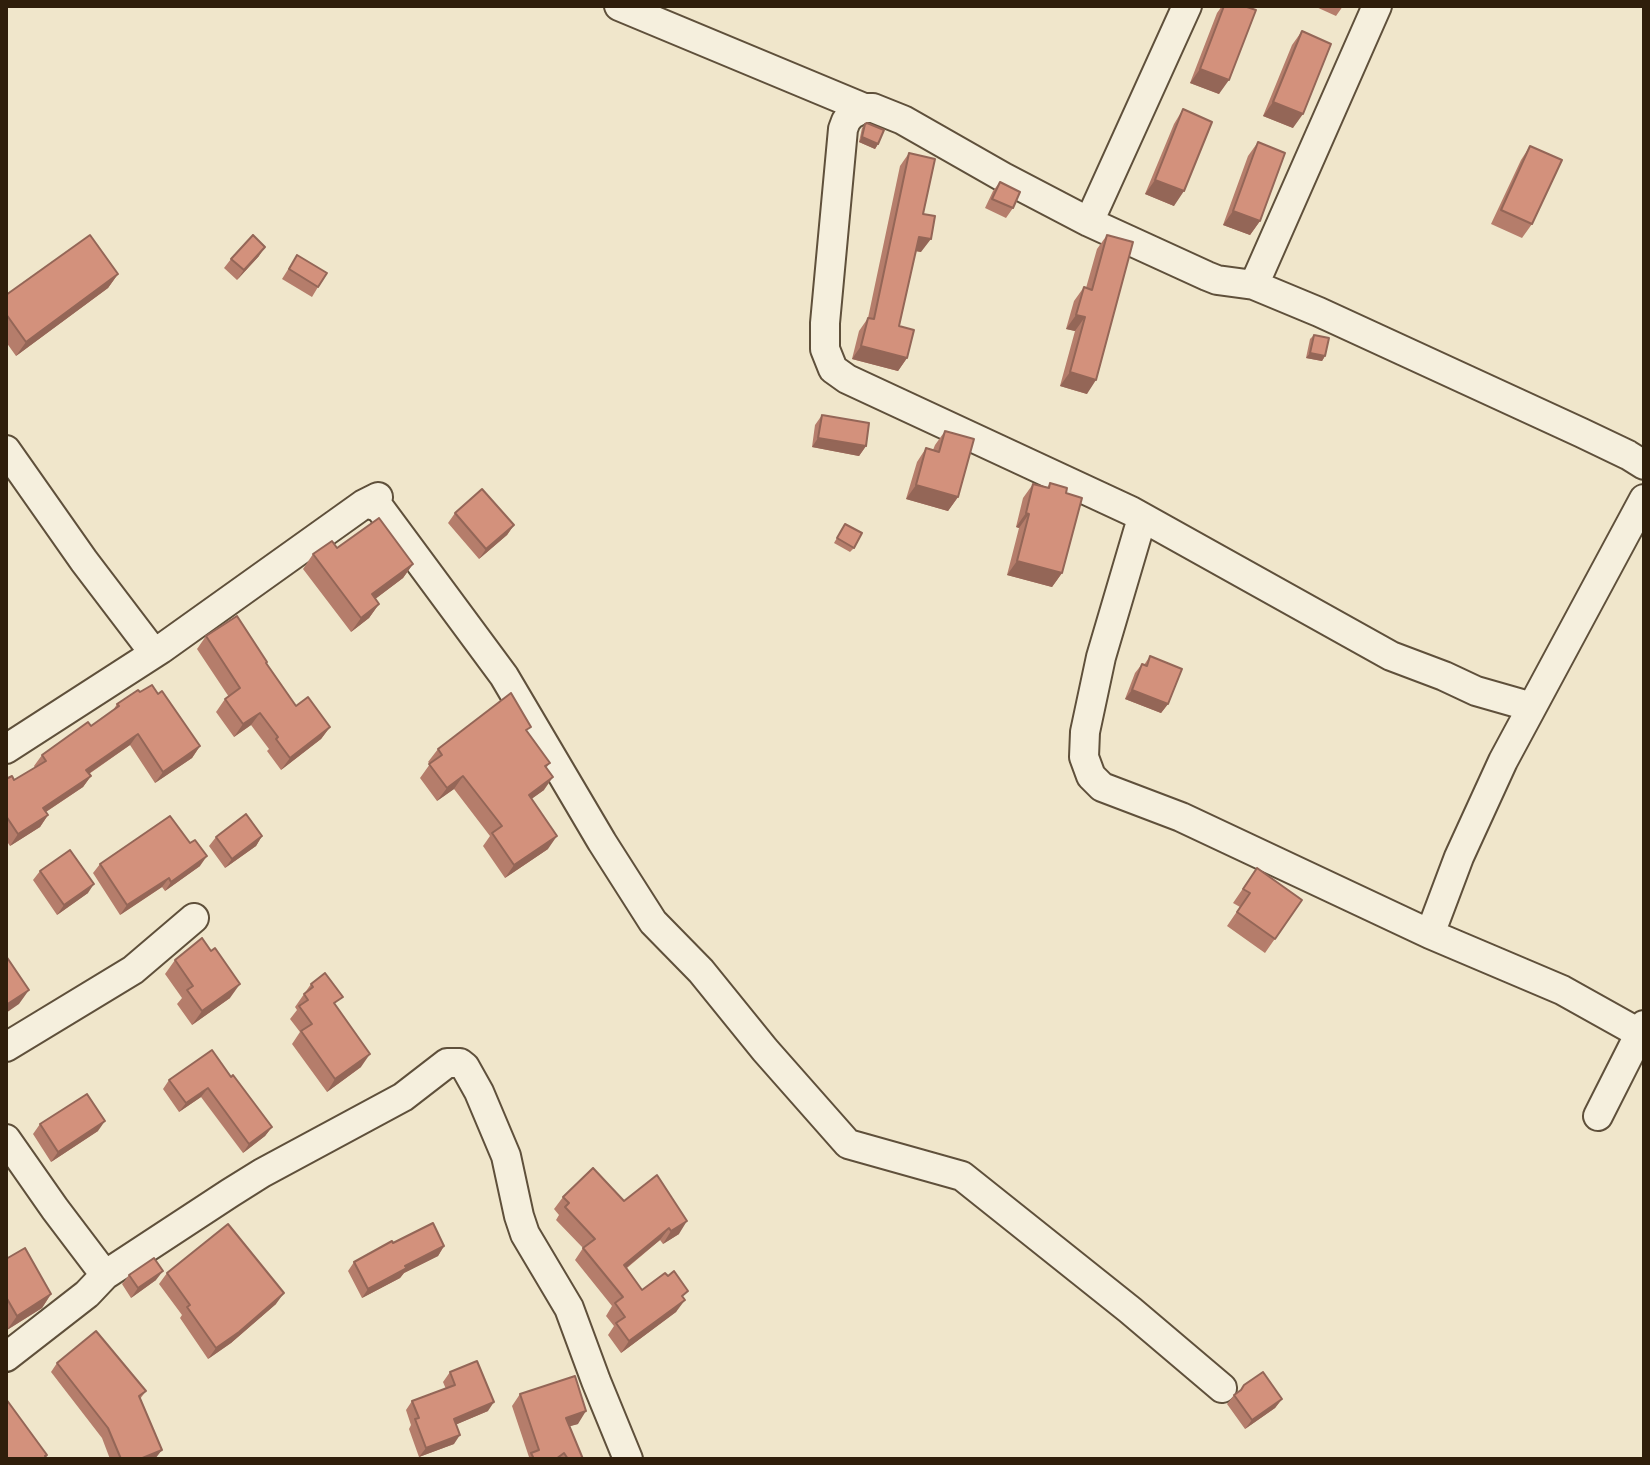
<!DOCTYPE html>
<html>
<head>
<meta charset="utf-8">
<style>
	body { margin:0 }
	#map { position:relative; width:1650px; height:1465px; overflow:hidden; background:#f0e6cb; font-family:"IM FELL Great Primer",serif }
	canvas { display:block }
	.frame { position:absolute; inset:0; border:8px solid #2f1e0b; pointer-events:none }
</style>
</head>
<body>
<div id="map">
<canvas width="1650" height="1465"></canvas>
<div class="frame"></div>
</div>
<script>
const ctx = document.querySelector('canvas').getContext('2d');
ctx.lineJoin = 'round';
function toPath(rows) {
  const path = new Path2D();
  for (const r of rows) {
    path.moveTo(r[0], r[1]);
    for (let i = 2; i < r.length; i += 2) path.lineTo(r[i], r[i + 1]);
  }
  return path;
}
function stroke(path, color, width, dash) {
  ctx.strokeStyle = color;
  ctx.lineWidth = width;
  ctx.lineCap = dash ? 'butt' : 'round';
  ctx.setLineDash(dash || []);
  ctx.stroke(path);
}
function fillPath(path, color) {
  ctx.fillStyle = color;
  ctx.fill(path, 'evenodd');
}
const minor = toPath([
	[619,6,864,108],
	[1089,222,1187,6],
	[1254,285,1377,6],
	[6,450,84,561,154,653],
	[368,504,379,507,504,676,602,842,653,922,701,971,765,1050,848,1144,962,1176,1130,1310,1222,1388],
	[1142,518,1101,657,1085,732,1084,757,1091,776,1102,787,1181,817,1430,934,1562,990,1639,1033],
	[1532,707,1476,691,1444,676,1391,656,1131,511,847,379,833,369,825,349,825,323,843,129,846,121,851,115,864,108,873,108,903,120,1003,177,1089,222,1207,276,1217,280,1254,285,1319,312,1582,433,1628,455,1644,465],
	[6,749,161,649,364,504,378,497,375,499],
	[1430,934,1459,857,1503,761,1644,499],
	[6,1047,133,970,194,918],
	[1598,1116,1644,1025],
	[6,1139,55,1209,105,1275],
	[6,1357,87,1294,105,1275,230,1193,262,1173,403,1097,447,1063,460,1063,465,1067,479,1092,506,1156,519,1216,525,1234,569,1308,596,1381,628,1459]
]);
const wall = toPath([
	[1222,6,1244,6,1219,94,1190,83,1217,13],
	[1314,6,1343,6,1336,16],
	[1302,31,1293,128,1263,116,1292,45],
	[1183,109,1174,206,1145,194,1174,124],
	[865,124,878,144,875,149,859,142,862,128],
	[1258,142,1260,221,1250,235,1223,225,1248,156],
	[1530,146,1532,224,1522,238,1491,224,1521,160],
	[909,153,923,214,921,252,916,251,899,326,907,358,898,371,852,359,859,331,868,318,900,166],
	[1000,182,1013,208,1006,218,985,208,993,191],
	[1107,235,1087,394,1060,386,1075,331,1066,329,1074,301,1084,287,1086,288,1097,249],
	[297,255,318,287,312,297,282,279],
	[259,256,237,280,224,268,231,259],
	[118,274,108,288,16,356,6,342,6,295],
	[1314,335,1325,356,1322,361,1306,358,1310,339],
	[822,415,866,446,859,456,812,447,815,425],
	[945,431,958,497,948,511,906,499,917,462,926,448,933,450,935,445],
	[1050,483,1066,493,1062,573,1052,587,1007,575,1019,528,1016,527,1023,498,1033,484,1047,488],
	[455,513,514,525,507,535,479,559,448,523],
	[845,524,854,548,850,552,834,543],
	[337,548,413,564,403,578,375,599,379,604,369,618,351,632,303,569,313,554],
	[206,636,266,664,296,706,330,727,321,739,281,770,267,751,269,749,251,725,234,737,216,712,225,699,229,697,197,649],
	[1150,656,1168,704,1161,713,1125,699,1135,673,1142,664,1144,665],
	[140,692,158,694,200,746,192,758,155,783,130,745,89,774,91,776,83,787,46,812,48,815,40,827,10,846,6,840,6,779,14,780,35,768,34,766,42,755,91,726,112,712,117,704],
	[528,732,550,763,546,768,544,790,531,799,548,849,505,878,483,846,490,836,454,789,437,801,420,778,430,764,428,762,438,749],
	[262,836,256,846,225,868,209,846,216,837],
	[100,864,200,866,165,891,162,887,120,915,93,873],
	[1257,868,1302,900,1265,953,1227,926,1240,907,1233,903],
	[40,871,88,893,57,915,33,880],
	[175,960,230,998,192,1025,177,1004,182,998,165,974],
	[311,984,336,1006,361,1067,327,1092,292,1044,300,1032,290,1019,297,1010,295,1007],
	[231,1077,272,1127,265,1136,243,1153,201,1097,179,1112,163,1089,169,1080],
	[40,1124,98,1131,51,1162,33,1134],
	[563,1197,624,1201,679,1234,663,1244,660,1240,627,1268,642,1290,683,1298,676,1312,621,1353,608,1335,614,1326,606,1316,612,1306,575,1260,583,1248,556,1220,559,1215,554,1209],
	[393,1243,444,1246,438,1256,404,1273,400,1278,362,1298,348,1271,354,1262],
	[6,1259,51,1294,42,1308,7,1330],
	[167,1273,276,1304,231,1343,208,1359,180,1318,182,1315,159,1284],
	[129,1275,156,1280,131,1298,122,1284],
	[57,1363,146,1391,140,1399,155,1459,110,1459,102,1438,51,1372],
	[450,1372,488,1411,457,1424,454,1444,419,1457,409,1429,411,1425,406,1410,412,1401,446,1389,443,1382],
	[520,1394,578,1424,569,1426,583,1459,527,1459,529,1457,512,1406],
	[1234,1395,1282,1399,1275,1408,1245,1429,1227,1404]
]);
const shadedWall = toPath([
	[1200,69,1229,80,1219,94,1190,83],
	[1273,102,1303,114,1293,128,1263,116],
	[862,137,878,144,875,149,859,142],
	[1155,180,1184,191,1174,206,1145,194],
	[1233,211,1260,221,1250,235,1223,225],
	[919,237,931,239,921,252,909,250],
	[265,247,259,256,237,280,244,270],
	[118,274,108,288,16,356,26,342],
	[1076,315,1085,317,1075,331,1066,329],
	[861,346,907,358,898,371,852,359],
	[1310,353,1325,356,1322,361,1306,358],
	[1070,372,1096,380,1087,394,1060,386],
	[818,438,866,446,859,456,812,447],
	[916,485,958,497,948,511,906,499],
	[1026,513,1029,514,1019,528,1016,527],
	[514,525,507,535,479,559,486,549],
	[1017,561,1062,573,1052,587,1007,575],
	[413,564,403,578,362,609,372,594],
	[379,604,369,618,351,632,361,618],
	[1132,690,1168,704,1161,713,1125,699],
	[260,713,251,725,234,737,243,724],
	[330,727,321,739,281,770,290,758],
	[138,734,130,745,78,781,86,770],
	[200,746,192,758,155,783,163,772],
	[91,776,83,787,35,819,43,808],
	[463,776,454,789,437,801,447,788],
	[553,777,544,790,519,808,529,795],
	[48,815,40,827,10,846,18,834],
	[262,836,256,846,225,868,232,859],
	[557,836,548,849,505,878,514,865],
	[207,856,200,866,165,891,171,882],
	[169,878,162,887,120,915,127,905],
	[94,884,88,893,57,915,64,905],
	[240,984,230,998,192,1025,202,1011],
	[29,990,19,1004,6,1013,6,1005],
	[370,1054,361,1067,327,1092,335,1079],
	[208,1088,201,1097,179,1112,186,1103],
	[105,1121,98,1131,51,1162,58,1152],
	[272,1127,265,1136,243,1153,249,1144],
	[687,1221,679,1234,663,1244,671,1231],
	[669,1228,660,1240,615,1277,624,1265],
	[444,1246,438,1256,404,1273,400,1278,362,1298,368,1289,405,1266],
	[163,1271,156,1280,131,1298,138,1288],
	[284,1293,276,1304,231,1343,208,1359,216,1348],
	[51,1294,42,1308,7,1330,17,1316],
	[685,1300,676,1312,621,1353,629,1341],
	[1282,1399,1275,1408,1245,1429,1252,1420],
	[494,1402,488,1411,448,1428,454,1419],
	[586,1411,578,1424,557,1430,566,1418],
	[460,1435,454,1444,419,1457,426,1448],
	[162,1450,155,1459,140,1459]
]);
const building = toPath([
	[1224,6,1244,6,1256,10,1229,80,1200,69,1224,6],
	[1302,31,1331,44,1303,114,1273,102,1302,31],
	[1183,109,1212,122,1184,191,1155,180,1183,109],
	[867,123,884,130,878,144,862,137,865,124,867,123],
	[1258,142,1285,153,1260,221,1233,211,1258,142],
	[1530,146,1562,160,1532,224,1501,210,1530,146],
	[909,153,935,159,923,214,935,216,931,239,919,237,899,326,914,330,907,358,861,346,868,318,874,319,909,153],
	[1000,182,1020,192,1013,208,992,199,1000,182],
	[90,235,118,274,26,342,6,314,6,295,90,235],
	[253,235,265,247,244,270,231,259,253,235],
	[1107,235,1133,242,1096,380,1070,372,1085,317,1076,315,1084,287,1092,290,1107,235],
	[297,255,327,273,318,287,289,269,297,255],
	[1314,335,1329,338,1325,356,1310,353,1314,335],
	[822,415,869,423,866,446,818,438,822,415],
	[945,431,974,439,958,497,916,485,926,448,939,452,945,431],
	[1050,483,1067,488,1066,493,1082,498,1062,573,1017,561,1029,514,1026,513,1033,484,1049,488,1050,483],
	[482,489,514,525,486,549,455,513,482,489],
	[379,518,413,564,372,594,379,604,361,618,313,554,332,541,337,548,379,518],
	[845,524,862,533,854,548,837,538,845,524],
	[237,616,267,662,266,663,296,706,308,697,330,727,290,758,276,739,278,737,260,713,243,724,225,699,240,688,206,636,237,616],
	[1150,656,1182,669,1168,704,1132,690,1142,664,1147,666,1150,656],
	[152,685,158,694,162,691,200,746,163,772,138,734,86,770,91,776,43,808,48,815,18,834,6,816,6,779,12,776,14,780,46,761,42,755,88,722,91,726,119,706,117,704,138,690,140,692,152,685],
	[511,693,531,727,526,730,550,763,545,766,553,777,529,795,557,836,514,865,492,833,502,826,463,776,447,788,429,764,442,755,438,749,511,693],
	[246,814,262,836,232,859,216,837,246,814],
	[170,816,190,843,195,840,207,856,171,882,169,878,127,905,100,864,170,816],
	[70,850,94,884,64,905,40,871,70,850],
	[1257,868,1302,900,1275,939,1237,912,1250,893,1243,889,1257,868],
	[202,938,211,951,215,948,240,984,202,1011,187,990,193,986,175,960,202,938],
	[6,956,29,990,6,1005,6,956],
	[325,973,343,997,334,1003,370,1054,335,1079,301,1031,312,1024,299,1006,308,1000,304,994,313,987,311,984,325,973],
	[212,1050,231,1077,233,1075,272,1127,249,1144,208,1088,186,1103,169,1080,212,1050],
	[87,1094,105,1121,58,1152,40,1124,87,1094],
	[593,1168,624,1201,657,1175,687,1221,671,1231,669,1228,624,1265,642,1290,665,1273,668,1276,674,1271,688,1291,682,1296,685,1300,629,1341,616,1323,625,1317,615,1303,623,1297,583,1248,595,1239,565,1207,569,1203,563,1197,593,1168],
	[433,1223,444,1246,405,1266,407,1268,368,1289,354,1262,392,1241,393,1243,433,1223],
	[228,1224,284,1293,239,1332,216,1348,187,1307,190,1305,167,1273,228,1224],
	[25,1248,51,1294,17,1316,6,1297,6,1259,25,1248],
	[154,1258,163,1271,138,1288,129,1275,154,1258],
	[96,1331,146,1391,139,1396,162,1450,140,1459,121,1459,108,1428,57,1363,96,1331],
	[477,1361,494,1402,454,1419,460,1435,426,1448,415,1419,419,1418,412,1401,455,1385,450,1372,477,1361],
	[1263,1372,1282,1399,1252,1420,1234,1395,1241,1390,1244,1385,1263,1372],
	[575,1376,586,1411,566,1418,583,1459,568,1459,564,1453,556,1459,534,1459,531,1453,539,1450,520,1394,575,1376],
	[6,1399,47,1455,45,1456,47,1459,6,1459,6,1399]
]);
stroke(minor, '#5f503b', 32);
stroke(minor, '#f5efdd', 28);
fillPath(wall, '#b57d6b');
fillPath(shadedWall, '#946657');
fillPath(building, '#d3917c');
stroke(building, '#946657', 2);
</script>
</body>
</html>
